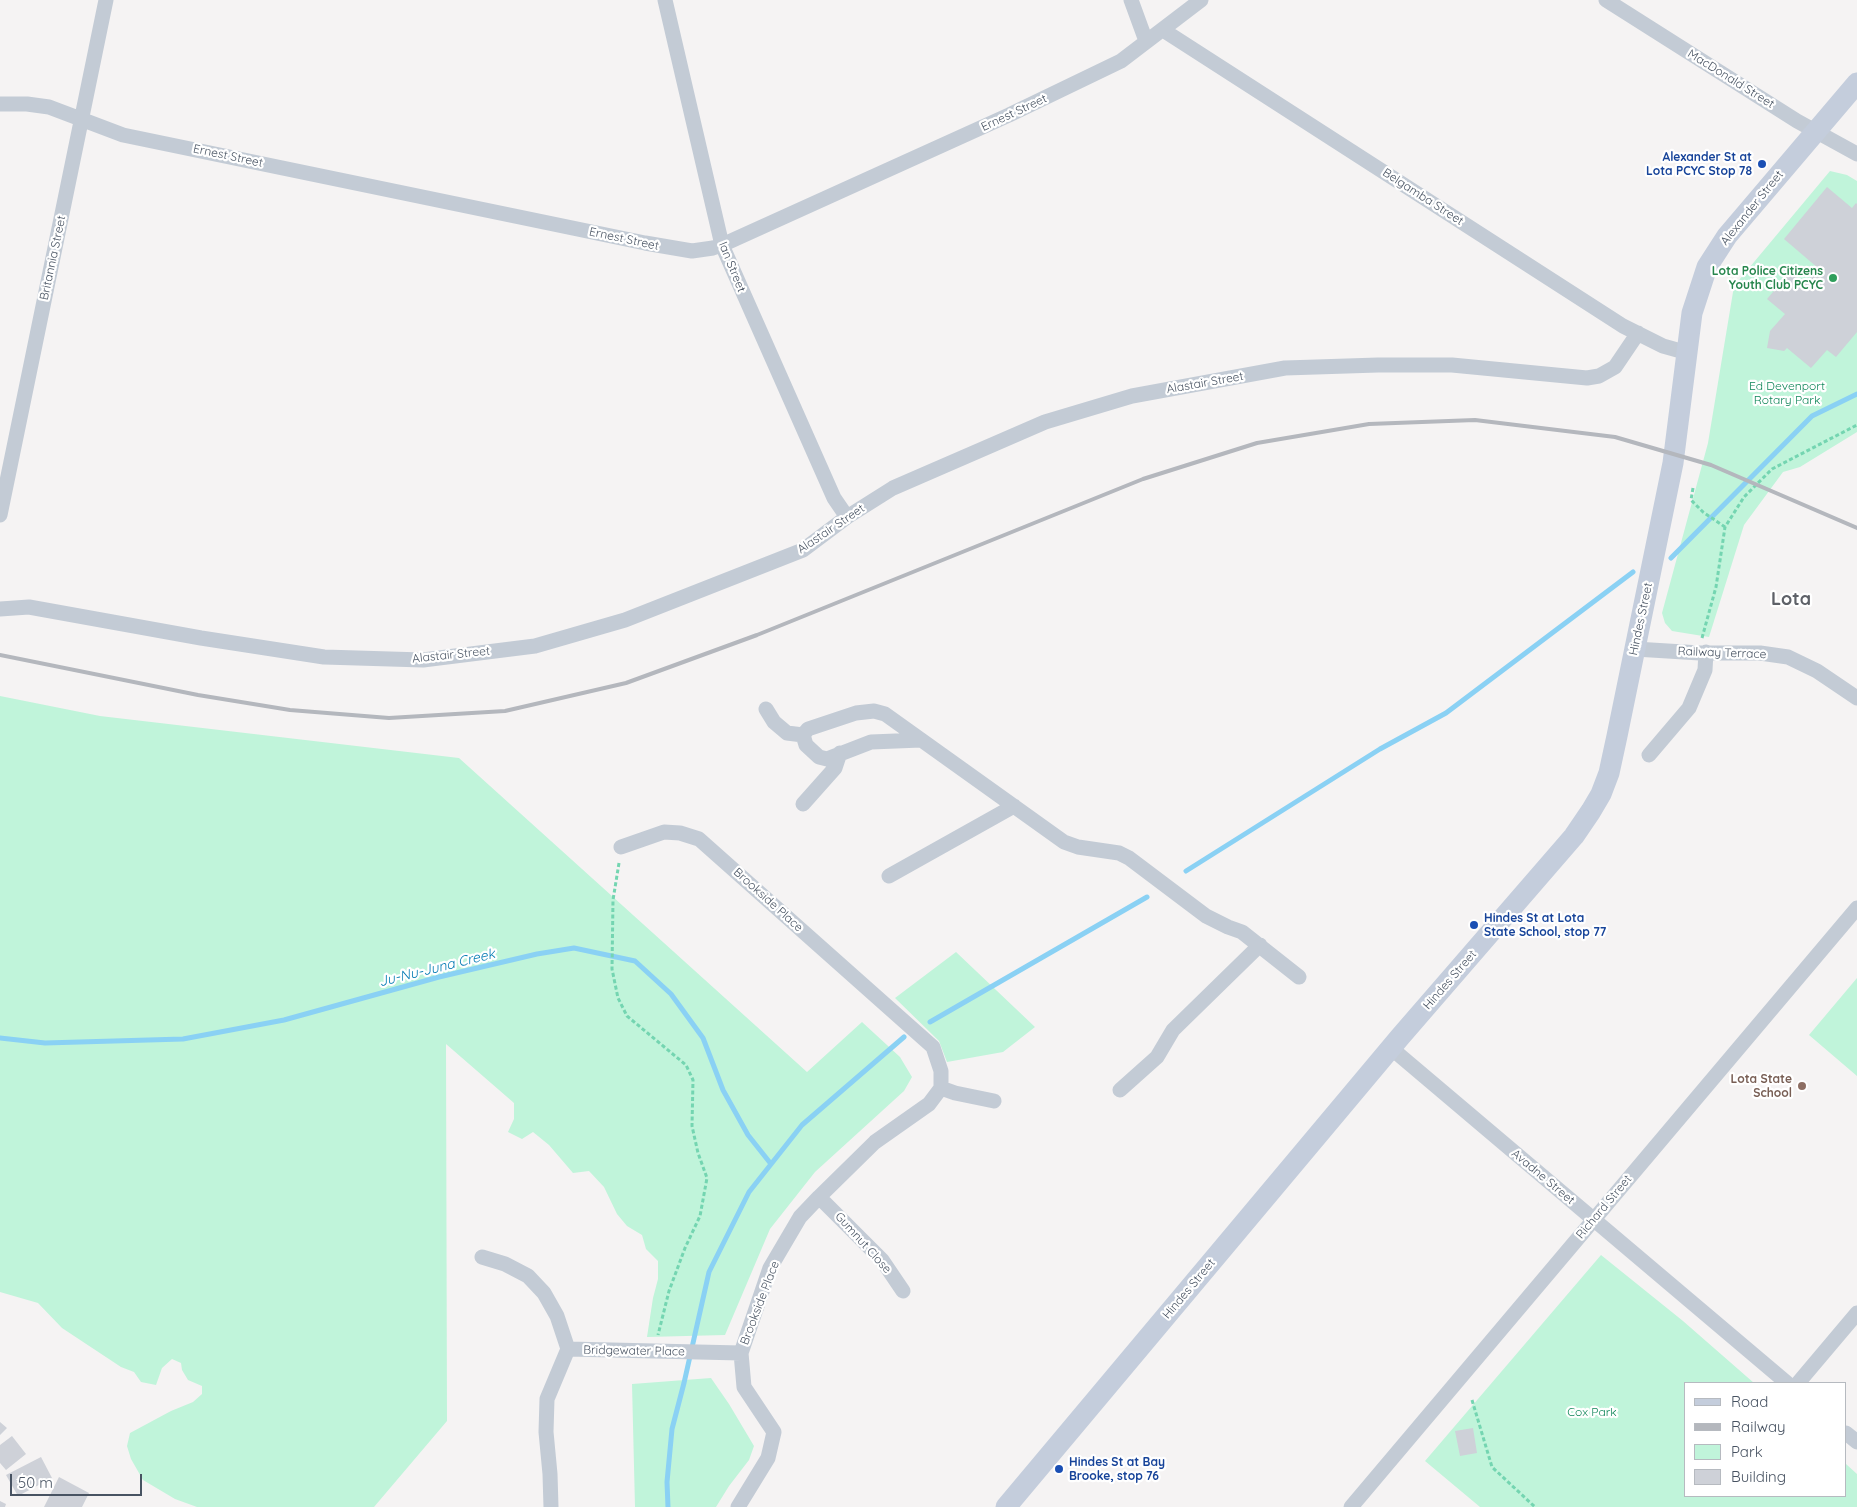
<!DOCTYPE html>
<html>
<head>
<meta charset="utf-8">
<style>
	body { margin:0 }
	#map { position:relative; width:1857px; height:1507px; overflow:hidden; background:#f5f3f3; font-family:Quicksand,sans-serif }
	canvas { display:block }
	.legend { position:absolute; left:1684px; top:1382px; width:162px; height:115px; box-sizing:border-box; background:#fff; border:1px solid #b6bac0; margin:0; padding:6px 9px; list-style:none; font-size:15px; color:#485362 }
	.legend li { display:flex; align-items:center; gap:10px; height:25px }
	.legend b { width:25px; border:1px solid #b6bac0 }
	.scale { position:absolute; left:10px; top:1474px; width:132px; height:22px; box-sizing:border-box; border:2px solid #485362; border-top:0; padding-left:6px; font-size:15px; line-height:18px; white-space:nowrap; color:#485362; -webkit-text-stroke:4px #fff; paint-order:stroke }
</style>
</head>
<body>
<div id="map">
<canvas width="1857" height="1507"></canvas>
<ul class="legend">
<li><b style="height:6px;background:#c4cddc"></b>Road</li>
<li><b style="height:6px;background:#b4b7bd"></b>Railway</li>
<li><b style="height:14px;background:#c0f4da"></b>Park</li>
<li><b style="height:14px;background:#ced1d8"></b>Building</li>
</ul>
<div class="scale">50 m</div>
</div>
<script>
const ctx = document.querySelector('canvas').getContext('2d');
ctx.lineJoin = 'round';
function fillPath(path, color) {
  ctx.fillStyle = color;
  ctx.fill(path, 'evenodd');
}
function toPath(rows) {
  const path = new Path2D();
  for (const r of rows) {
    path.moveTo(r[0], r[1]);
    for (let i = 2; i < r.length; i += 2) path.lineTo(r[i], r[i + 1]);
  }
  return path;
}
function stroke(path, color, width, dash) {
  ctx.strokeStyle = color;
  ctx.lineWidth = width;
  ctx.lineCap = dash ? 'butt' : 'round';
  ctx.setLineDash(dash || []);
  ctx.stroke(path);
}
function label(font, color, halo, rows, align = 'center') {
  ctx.font = font + ' Quicksand,sans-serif';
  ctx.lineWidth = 4.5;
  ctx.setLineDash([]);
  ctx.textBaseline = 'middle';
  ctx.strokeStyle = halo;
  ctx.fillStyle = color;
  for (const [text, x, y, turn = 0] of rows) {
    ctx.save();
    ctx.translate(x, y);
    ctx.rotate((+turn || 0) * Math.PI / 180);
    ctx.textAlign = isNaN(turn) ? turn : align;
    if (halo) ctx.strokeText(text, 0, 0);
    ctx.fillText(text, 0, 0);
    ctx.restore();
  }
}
const green = toPath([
	[1830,171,1847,175,1857,181,1857,432,1800,467,1783,472,1744,525,1709,637,1672,631,1665,623,1662,613,1708,443,1734,286],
	[0,696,100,716,459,758,807,1072,862,1022,900,1057,912,1077,904,1091,815,1172,770,1229,725,1335,647,1337,653,1298,658,1279,658,1261,646,1249,642,1235,627,1226,617,1214,604,1187,589,1171,573,1173,549,1145,533,1132,522,1139,508,1132,514,1119,514,1103,446,1044,447,1421,374,1507,197,1507,175,1499,143,1480,131,1459,127,1446,130,1433,171,1411,193,1402,202,1394,202,1386,188,1380,182,1370,181,1363,172,1359,162,1368,156,1385,141,1382,134,1372,121,1367,62,1328,38,1303,0,1292],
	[956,952,1035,1027,1003,1052,947,1062,939,1041,895,998],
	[1857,978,1857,1076,1809,1035],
	[1601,1255,1683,1321,1754,1383,1686,1383,1686,1496,1846,1496,1846,1464,1857,1474,1857,1507,1480,1507,1425,1461],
	[711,1378,729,1404,754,1446,749,1460,729,1486,716,1507,635,1507,632,1384]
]);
const stream = toPath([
	[1671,558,1812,416,1857,394],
	[1186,871,1380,749,1446,713,1633,572],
	[930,1022,1147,897],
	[0,1038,45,1043,183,1039,284,1020,439,977,537,954,574,948,635,961,671,994,703,1038,723,1090,748,1135,771,1164],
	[668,1507,667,1482,672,1429,684,1383,709,1272,749,1192,802,1125,904,1037]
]);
const building = toPath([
	[1827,187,1852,208,1856,203,1857,204,1857,332,1836,357,1827,350,1811,368,1787,348,1784,351,1767,348,1770,331,1785,314,1767,299,1790,272,1805,284,1818,268,1784,239],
	[0,1422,7,1428,0,1435],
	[1473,1428,1477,1453,1460,1456,1455,1431],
	[12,1436,26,1454,6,1470,0,1463,0,1445],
	[41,1457,52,1478,18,1496,6,1475],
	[59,1477,89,1493,82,1507,44,1507],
	[0,1501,6,1504,5,1507,0,1507]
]);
const path = toPath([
	[1693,488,1691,500,1703,512,1725,527],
	[1702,638,1716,587,1725,527,1744,497,1772,469,1857,425],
	[619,863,613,900,612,969,618,998,627,1016,686,1065,693,1080,692,1126,698,1153,707,1178,700,1216,685,1248,669,1291,658,1335],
	[1472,1400,1492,1467,1535,1507]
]);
const street = toPath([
	[665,0,722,245,834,498,847,517],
	[1131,0,1146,41],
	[1606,0,1797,121,1857,154],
	[1163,30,1623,326,1663,346,1688,353],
	[0,104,27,104,49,107,123,135,645,243,692,251,713,248,722,245,1009,115,1121,61,1201,0],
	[0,515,106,0],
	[0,609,29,607,201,638,324,657,423,660,535,646,625,620,803,550,847,517,893,488,1045,422,1132,396,1285,368,1378,365,1452,365,1587,378,1599,376,1615,367,1638,333],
	[1635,649,1700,653,1760,653,1788,657,1817,671,1857,698],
	[766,709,774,722,787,733,803,735],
	[921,740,871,742,827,759,819,757,806,745,803,735,808,729,856,713,874,711,885,714,1064,842,1078,847,1119,853,1129,858,1206,916,1228,927,1242,932,1299,977],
	[1649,755,1689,708,1705,670,1706,652],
	[803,804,835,768,840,753],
	[621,847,664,832,680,833,699,839,933,1047,941,1071,941,1088,929,1104,875,1142,819,1197,800,1217,770,1268,741,1353,744,1387,774,1432,768,1458,738,1507],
	[889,876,1014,806],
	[1391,1048,1787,1383],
	[941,1088,955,1093,994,1101],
	[1120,1090,1157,1057,1173,1030,1260,945],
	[819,1197,882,1260,903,1291],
	[482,1257,505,1264,528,1276,544,1293,557,1316,568,1349],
	[1798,1383,1857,1313],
	[1846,1433,1857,1442],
	[551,1507,550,1474,546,1432,547,1399,568,1349,741,1353],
	[1351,1507,1857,908]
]);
const secondary = toPath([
	[1006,1507,1400,1037,1574,836,1591,811,1601,794,1609,773,1617,736,1673,463,1692,313,1707,267,1727,236,1857,83]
]);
const rail = toPath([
	[0,655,198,695,290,710,389,718,505,711,626,683,757,635,1143,479,1257,443,1369,424,1475,420,1615,437,1711,465,1857,528]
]);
const markers = [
	[1762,164,5,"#1a4fb4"],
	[1833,278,5,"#2e9e5b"],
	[1474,925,5,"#1a4fb4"],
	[1802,1086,5,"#8d6e63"],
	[1059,1469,5,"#1a4fb4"]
];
const streetNames = [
	["MacDonald Street",1731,79,32],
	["Ernest Street",1014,113,-25],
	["Ernest Street",228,156,12],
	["Belgamba Street",1423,197,33],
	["Alexander Street",1752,208,-51],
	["Ernest Street",624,239,12],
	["Britannia Street",53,258,-78],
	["Ian Street",732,267,68],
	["Alastair Street",1205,383,-10],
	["Alastair Street",831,529,-34],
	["Hindes Street",1641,619,-78],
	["Railway Terrace",1722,653,2],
	["Alastair Street",451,655,-6],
	["Brookside Place",768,900,42],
	["Hindes Street",1450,980,-49],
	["Avadne Street",1543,1177,40],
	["Richard Street",1604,1207,-50],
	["Gumnut Close",863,1243,48],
	["Hindes Street",1189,1289,-50],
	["Brookside Place",760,1303,-69],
	["Bridgewater Place",634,1351,1]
];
const transitNames = [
	["Alexander St at",1752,157,"right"],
	["Lota PCYC Stop 78",1752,171,"right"],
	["Hindes St at Lota",1484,918],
	["State School, stop 77",1484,932],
	["Hindes St at Bay",1069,1462],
	["Brooke, stop 76",1069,1476]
];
const leisureNames = [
	["Lota Police Citizens",1823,271],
	["Youth Club PCYC",1823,285]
];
const parkNames = [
	["Ed Devenport",1787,386],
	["Rotary Park",1787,400],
	["Cox Park",1592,1412]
];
const educationNames = [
	["Lota State",1792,1079],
	["School",1792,1093]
];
const waterNames = [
	["Ju-Nu-Juna Creek",437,968,-14]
];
const districtNames = [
	["Lota",1791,600]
];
fillPath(green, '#c0f4da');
stroke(stream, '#8ad1f4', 5);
fillPath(building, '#ced1d8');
stroke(path, '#74d5b1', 3, [4, 2.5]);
stroke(street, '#c3cbd5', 15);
stroke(secondary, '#c4cddc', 21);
stroke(rail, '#b4b7bd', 4);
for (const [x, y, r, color] of markers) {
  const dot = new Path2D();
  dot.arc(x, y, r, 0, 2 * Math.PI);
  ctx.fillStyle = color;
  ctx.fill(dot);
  stroke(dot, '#fff', 2);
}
label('12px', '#485362', '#fff', streetNames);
label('bold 12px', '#164399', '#fff', transitNames, 'left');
label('bold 12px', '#27864d', '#fff', leisureNames, 'right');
label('12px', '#108659', '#fff', parkNames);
label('bold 12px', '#785e54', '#fff', educationNames, 'right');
label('italic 14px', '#027ab3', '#fff', waterNames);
label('bold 18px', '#5e6168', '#fff', districtNames);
</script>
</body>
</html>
